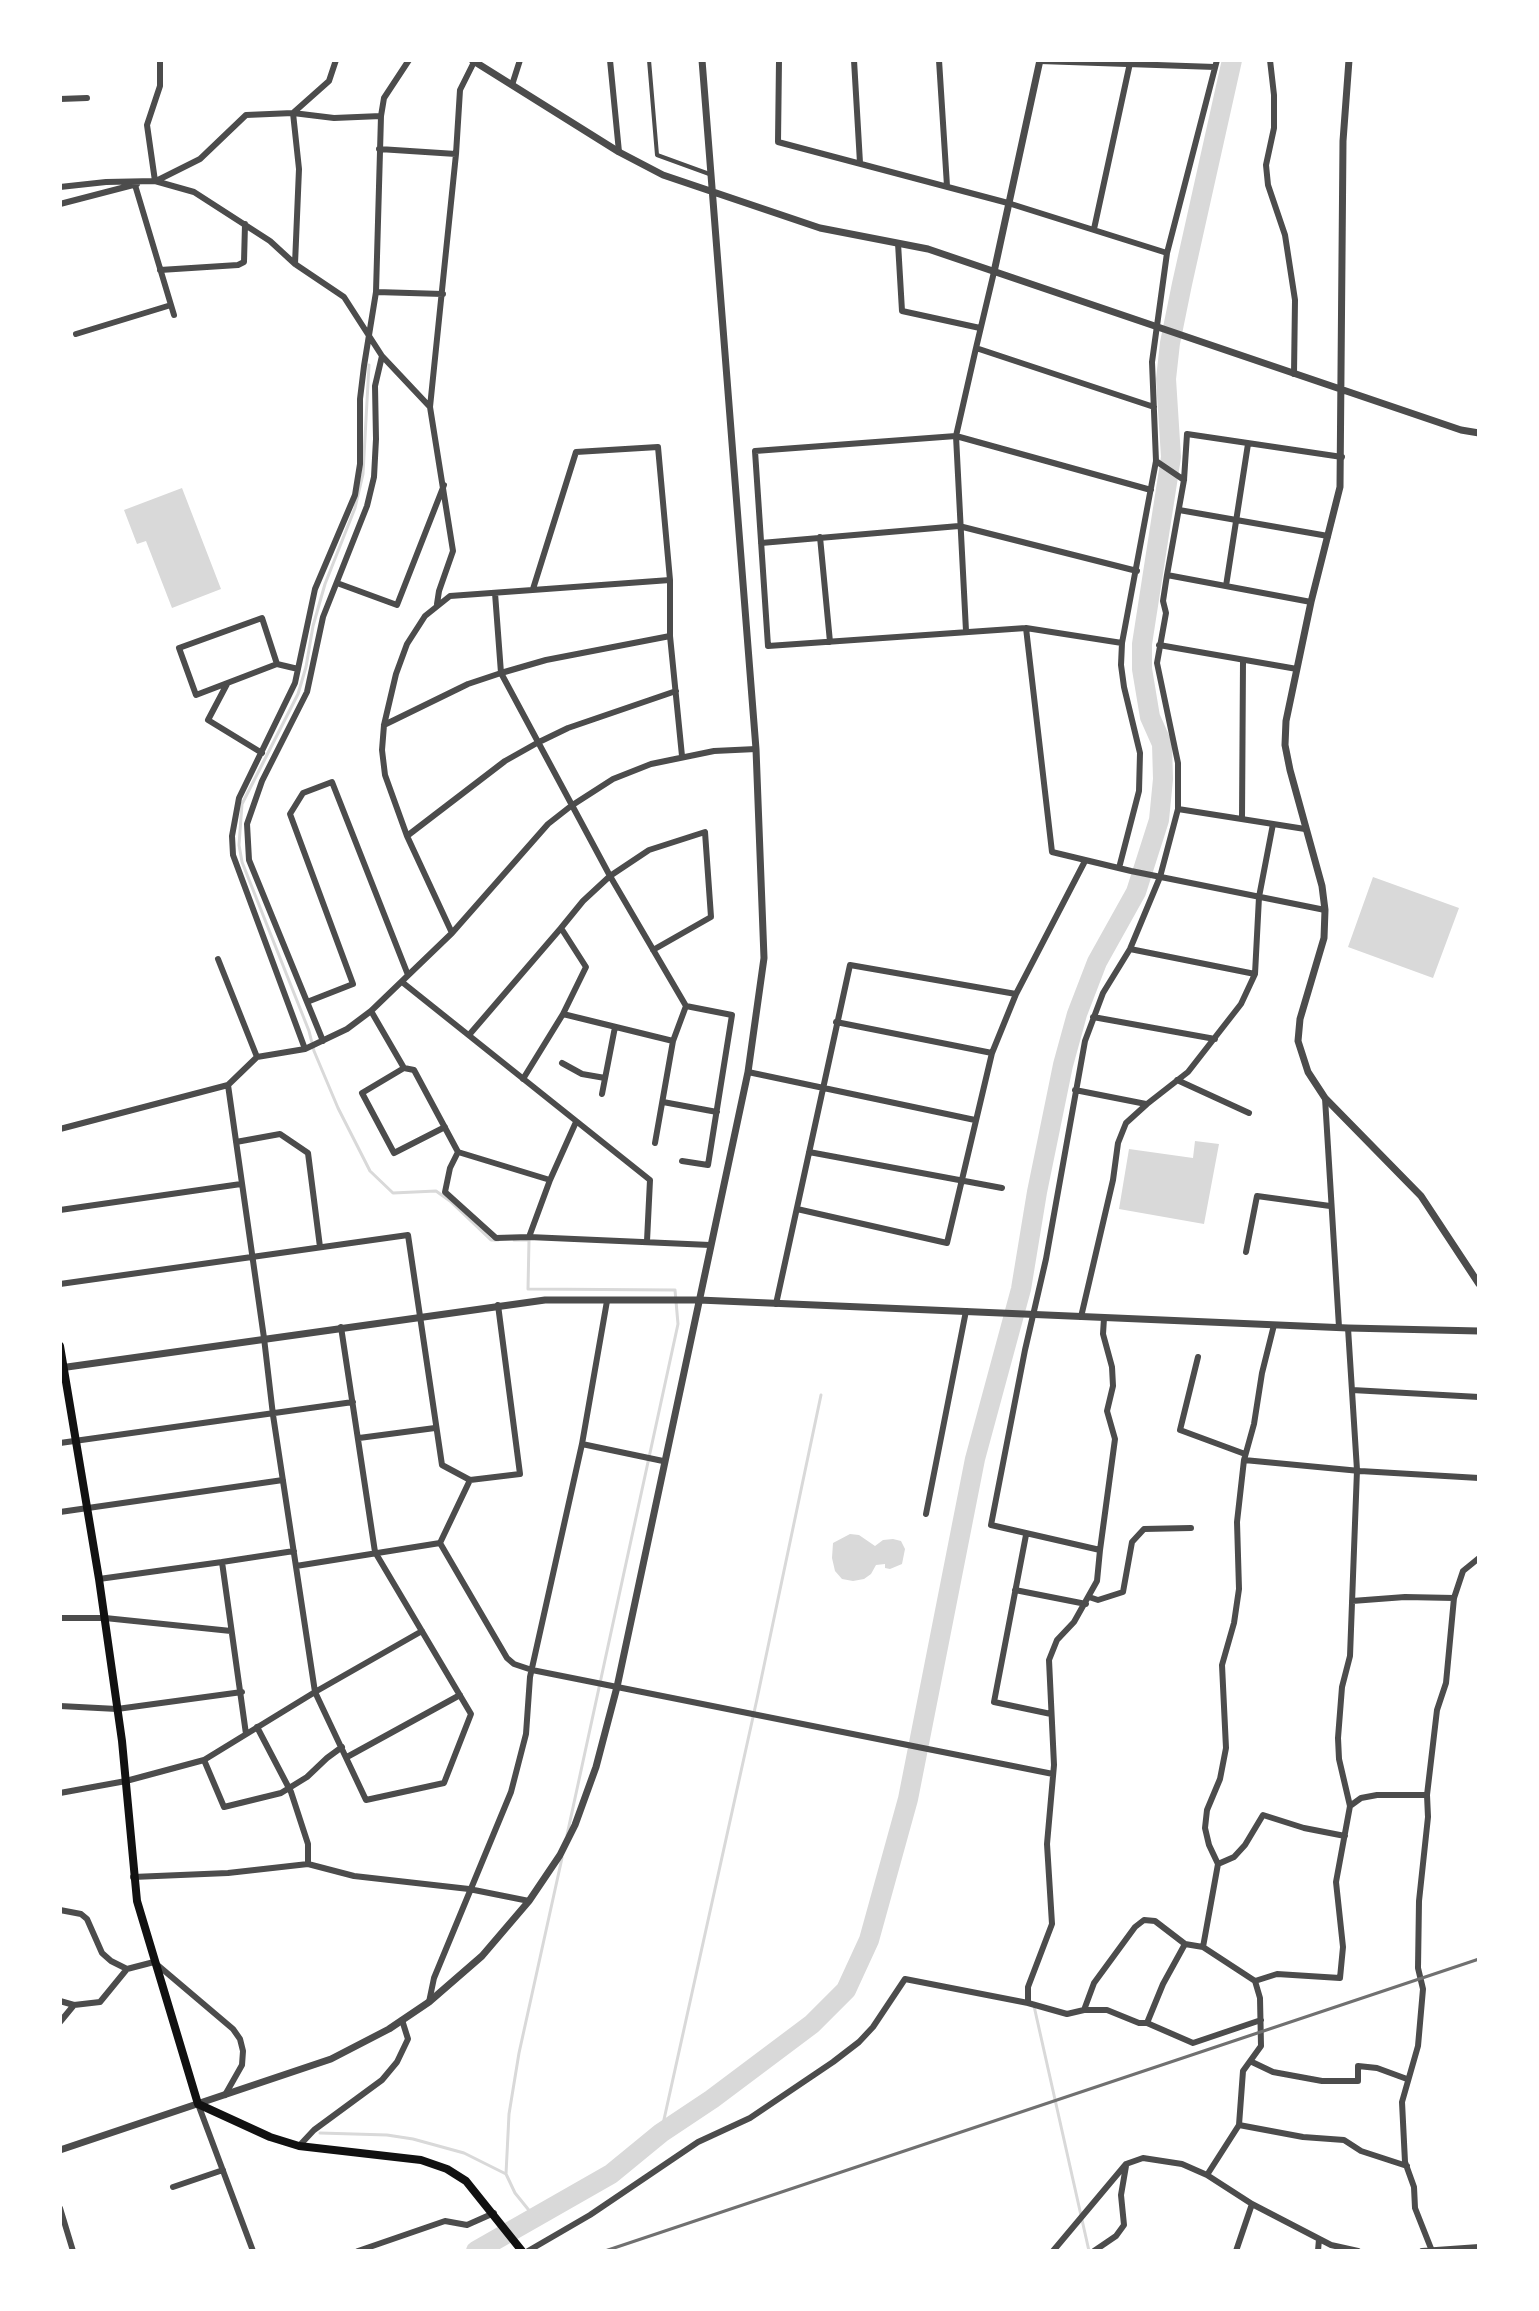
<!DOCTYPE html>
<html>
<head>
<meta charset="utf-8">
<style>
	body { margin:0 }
	#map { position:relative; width:1539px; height:2311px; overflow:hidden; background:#fff; font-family:"PT Sans",sans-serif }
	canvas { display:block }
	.frame { position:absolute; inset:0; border:62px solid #fff; pointer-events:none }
</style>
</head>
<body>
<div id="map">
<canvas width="1539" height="2311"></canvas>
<div class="frame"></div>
</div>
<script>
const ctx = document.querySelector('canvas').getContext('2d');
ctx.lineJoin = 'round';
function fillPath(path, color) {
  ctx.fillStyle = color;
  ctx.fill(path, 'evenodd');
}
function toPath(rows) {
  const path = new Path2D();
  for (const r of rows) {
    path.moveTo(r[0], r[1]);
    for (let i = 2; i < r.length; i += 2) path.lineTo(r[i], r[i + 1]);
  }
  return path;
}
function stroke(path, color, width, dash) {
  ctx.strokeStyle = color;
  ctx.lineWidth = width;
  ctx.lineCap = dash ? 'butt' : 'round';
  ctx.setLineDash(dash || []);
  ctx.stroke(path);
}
const water = toPath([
	[182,488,221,589,172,608,146,541,137,544,124,510],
	[1373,877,1459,908,1433,978,1348,947],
	[1195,1141,1219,1144,1204,1224,1119,1209,1129,1149,1193,1158],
	[850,1534,859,1535,875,1546,883,1540,893,1539,901,1541,905,1549,902,1564,890,1569,885,1568,885,1564,876,1565,871,1574,864,1579,853,1581,842,1579,835,1571,832,1558,833,1543]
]);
const stream = toPath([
	[369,365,363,474,355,508,325,584,313,626,306,667,298,694,242,804,239,845,242,862,309,1031,314,1051,338,1108,370,1171,393,1193,436,1191,450,1201,491,1240,498,1240],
	[514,1240,529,1240,528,1289,675,1290,678,1324,567,1835],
	[1034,2006,1089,2251],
	[320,2133,387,2135,413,2139,464,2153,506,2174],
	[661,2133,757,1699,821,1395],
	[536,2219,515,2193,506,2174,509,2114,519,2053,562,1858]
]);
const river = toPath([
	[476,2251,611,2174,661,2133,712,2099,812,2024,846,1990,869,1940,908,1799,975,1459,1021,1289,1037,1192,1063,1065,1077,1014,1097,962,1136,892,1159,820,1163,779,1162,744,1150,717,1142,669,1142,644,1171,457,1166,379,1170,343,1182,284,1232,60]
]);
const pedestrian = toPath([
	[649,60,657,155,712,175]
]);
const minor = toPath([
	[610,60,619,152],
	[779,60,778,142,1008,203,1167,253],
	[854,60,860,163],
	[939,60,947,186],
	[1270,60,1274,95,1274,128,1266,165,1268,185,1285,235,1295,300,1294,374],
	[1040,61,1215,67],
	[512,85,520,60],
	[60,99,87,98],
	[379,149,456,154],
	[155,181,147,125,160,86,160,60],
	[156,181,200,159,246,115,293,113,334,118,381,116],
	[135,185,174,315],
	[60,187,106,182,155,181,194,192,270,241,295,264,344,297,382,356,375,386,376,439,374,477,367,506,323,617,307,692,262,781,247,824,249,860,323,1041],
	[60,204,137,184],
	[1094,229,1130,63],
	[898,243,902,311,980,328],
	[295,264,299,169,293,113,329,81,336,60],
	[160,270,238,265,244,262,245,224],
	[994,272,976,348,1154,407],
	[376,292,443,294],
	[76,334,171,305],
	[382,356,430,407,453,551,439,591,437,604],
	[430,407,456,154,460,90,474,62],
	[1156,461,1184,480],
	[1179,510,1328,536],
	[820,537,830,642],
	[761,543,959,526,1137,571],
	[337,583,397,605,444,485],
	[1226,586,1248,444],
	[533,589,576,452,658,447,670,580,670,636,682,756],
	[495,593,501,673,610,876,686,1006,732,1015,708,1165,682,1161],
	[1311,602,1167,575,1184,480,1187,434,1342,457],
	[1026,628,1052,852,1131,871,1325,910],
	[966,631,956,436,976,348],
	[1122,643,1026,628,768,646,755,451,956,436,1151,490],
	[1159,645,1297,669],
	[277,664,196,695,179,648,262,618,277,664,298,669],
	[227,684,208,720,262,753],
	[384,725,468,684,501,673,546,660,670,636],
	[1178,809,1305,829],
	[1242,819,1243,660],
	[407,836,505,761,537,743,568,728,676,691],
	[1119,868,1139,791,1140,753,1124,687,1121,665,1122,643,1156,461,1152,362,1167,253,1217,60],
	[452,933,407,836,385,775,382,750,384,725,396,674,407,644,425,616,450,596,670,580],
	[1130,949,1255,974],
	[218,959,257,1057],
	[402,982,650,1180,647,1241],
	[307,1002,353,984,290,814,303,793,332,782,408,975],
	[371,1011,404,1068,414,1070,458,1152,550,1180,529,1237,710,1245],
	[563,1014,673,1041],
	[1093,1017,1215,1039],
	[836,1022,992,1053],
	[469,1035,561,928],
	[305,1049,233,855,232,836,239,798,295,683,315,589,355,495,360,464,360,399,364,366,376,292,381,116,384,98,409,60],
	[562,1063,582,1074,605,1078],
	[404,1068,362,1093,394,1153,445,1127],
	[748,1072,975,1120],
	[523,1079,563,1014,586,967,561,928,583,901,610,876,649,850,705,832,711,917,653,950],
	[1177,1080,1249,1113],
	[228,1085,264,1338,273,1415,315,1692,366,1800,444,1783,471,1714,375,1552,341,1327],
	[1075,1090,1146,1104],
	[602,1094,615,1027],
	[1325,1098,1339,1327],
	[663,1102,717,1112],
	[60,1129,228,1085,257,1057,305,1049,347,1029,371,1011,452,933,548,824,571,806,613,779,651,764,714,751,756,749],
	[236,1142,280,1134,308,1153,320,1247],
	[655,1143,673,1041,686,1006],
	[458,1152,450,1168,445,1192,496,1238,529,1237],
	[809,1152,1002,1188],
	[550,1180,576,1122],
	[797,1209,947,1243,992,1053,1016,994,1085,861],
	[60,1210,241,1184],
	[1246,1252,1257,1196,1330,1206],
	[60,1284,408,1235,442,1465,470,1480,520,1474,498,1305],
	[776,1304,850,965,1016,994],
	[1081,1317,1113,1180,1118,1143,1126,1123,1147,1104,1188,1072,1241,1004,1255,974,1259,897,1273,824],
	[1198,1357,1180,1430,1245,1454],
	[1352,1390,1479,1397],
	[359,1438,435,1428],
	[60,1443,353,1402],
	[582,1444,663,1461],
	[1244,1460,1360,1471,1479,1478],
	[60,1512,283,1480],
	[926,1514,966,1311],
	[1026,1535,994,1702,1051,1714],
	[440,1543,507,1658,514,1664,532,1670,1053,1774],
	[440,1543,470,1480],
	[1100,1550,1115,1439,1107,1411,1113,1386,1112,1367,1103,1334,1104,1318],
	[222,1562,294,1551],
	[296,1566,440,1543],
	[99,1579,222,1562,246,1734],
	[1015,1590,1086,1604],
	[1089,1597,1098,1600,1123,1592,1132,1542,1144,1529,1191,1528],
	[1352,1601,1405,1597,1454,1598],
	[60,1618,105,1618,231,1631],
	[60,1706,117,1709,242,1692],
	[347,1757,460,1695],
	[204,1760,224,1807,281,1793,307,1777,327,1758,342,1747],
	[60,1793,126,1781,204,1760,315,1692,422,1631],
	[1350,1806,1361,1798,1377,1795,1427,1795],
	[308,1864,354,1876,469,1889,529,1901],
	[1218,1864,1234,1857,1245,1845,1263,1815,1304,1828,1345,1836],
	[133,1877,228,1873,308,1864,308,1844,291,1792,257,1727],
	[60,1910,81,1914,87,1919,102,1953,111,1961,127,1969],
	[1255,1981,1277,1974,1340,1978,1343,1947,1336,1882,1350,1806,1339,1759,1338,1738,1342,1687,1350,1656,1357,1470,1348,1328],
	[60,2001,74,2005,100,2002,127,1969,154,1962,233,2029,240,2039,243,2051,242,2065,225,2095],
	[429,2002,434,1978,511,1792,526,1734,530,1677,582,1444,607,1301],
	[1028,2003,1028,1987,1052,1924,1047,1844,1054,1765,1049,1660,1057,1640,1074,1622,1097,1581,1100,1550,991,1525,1025,1350,1046,1259,1085,1041,1103,993,1130,949,1160,877,1178,809,1178,763,1157,663,1166,613,1163,601,1167,575],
	[1084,2010,1094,1983,1135,1927,1144,1920,1155,1921,1185,1944,1203,1947],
	[60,2022,74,2005],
	[1147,2023,1163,1984,1185,1944],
	[1252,2062,1273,2072,1322,2081,1358,2081,1358,2066,1377,2068,1407,2079],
	[198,2104,253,2251],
	[1239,2125,1303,2137,1344,2140,1361,2151,1407,2166],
	[299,2146,314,2130,382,2080,397,2062,408,2039,402,2020],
	[1207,2175,1239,2125,1243,2071,1261,2046,1260,1998,1255,1981,1203,1947,1218,1864,1209,1845,1205,1828,1207,1810,1220,1779,1226,1748,1222,1665,1234,1623,1239,1589,1237,1522,1244,1460,1254,1424,1262,1373,1274,1325],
	[173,2187,223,2170],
	[60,2208,73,2251],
	[358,2251,445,2221,467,2225,494,2213],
	[528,2251,590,2215,698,2142,750,2118,833,2062,859,2042,873,2027,905,1979,1028,2003,1067,2014,1084,2010,1107,2010,1139,2023,1147,2023,1193,2043,1261,2020],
	[1053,2251,1126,2164,1143,2158,1182,2164,1207,2175,1252,2204,1331,2245,1358,2251],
	[1094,2251,1116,2236,1124,2225,1121,2195,1126,2166],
	[1236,2251,1252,2204],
	[1318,2251,1319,2239],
	[1422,2251,1479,2247],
	[1432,2251,1415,2208,1414,2187,1405,2162,1402,2102,1418,2046,1423,1989,1418,1968,1419,1901,1428,1817,1427,1795,1437,1710,1446,1683,1454,1598,1463,1571,1479,1558]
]);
const tertiary = toPath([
	[472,60,619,152,663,175,820,228,928,249,1461,430,1479,433],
	[1349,60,1343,141,1340,487,1311,602,1286,721,1285,745,1290,770,1322,886,1325,910,1324,938,1300,1019,1298,1041,1308,1072,1325,1098,1421,1196,1479,1284],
	[994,272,1040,60],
	[60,1368,545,1300,699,1300,1348,1328,1479,1331],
	[60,2150,331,2059,389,2029,429,2002,482,1956,529,1901,560,1855,575,1825,596,1767,617,1687,748,1072,764,958,756,749,702,60]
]);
const secondary = toPath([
	[60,1346,99,1579,122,1741,137,1901,198,2104,270,2137,299,2146,421,2160,447,2169,466,2181,522,2251]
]);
const rail = toPath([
	[605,2251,1479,1959]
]);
fillPath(water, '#d9d9d9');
stroke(stream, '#d9d9d9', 3);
stroke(river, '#d9d9d9', 20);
stroke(pedestrian, '#4c4c4c', 4);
stroke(minor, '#4c4c4c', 6);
stroke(tertiary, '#4c4c4c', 7);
stroke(secondary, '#111', 8);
stroke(rail, '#707070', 3);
</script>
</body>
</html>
